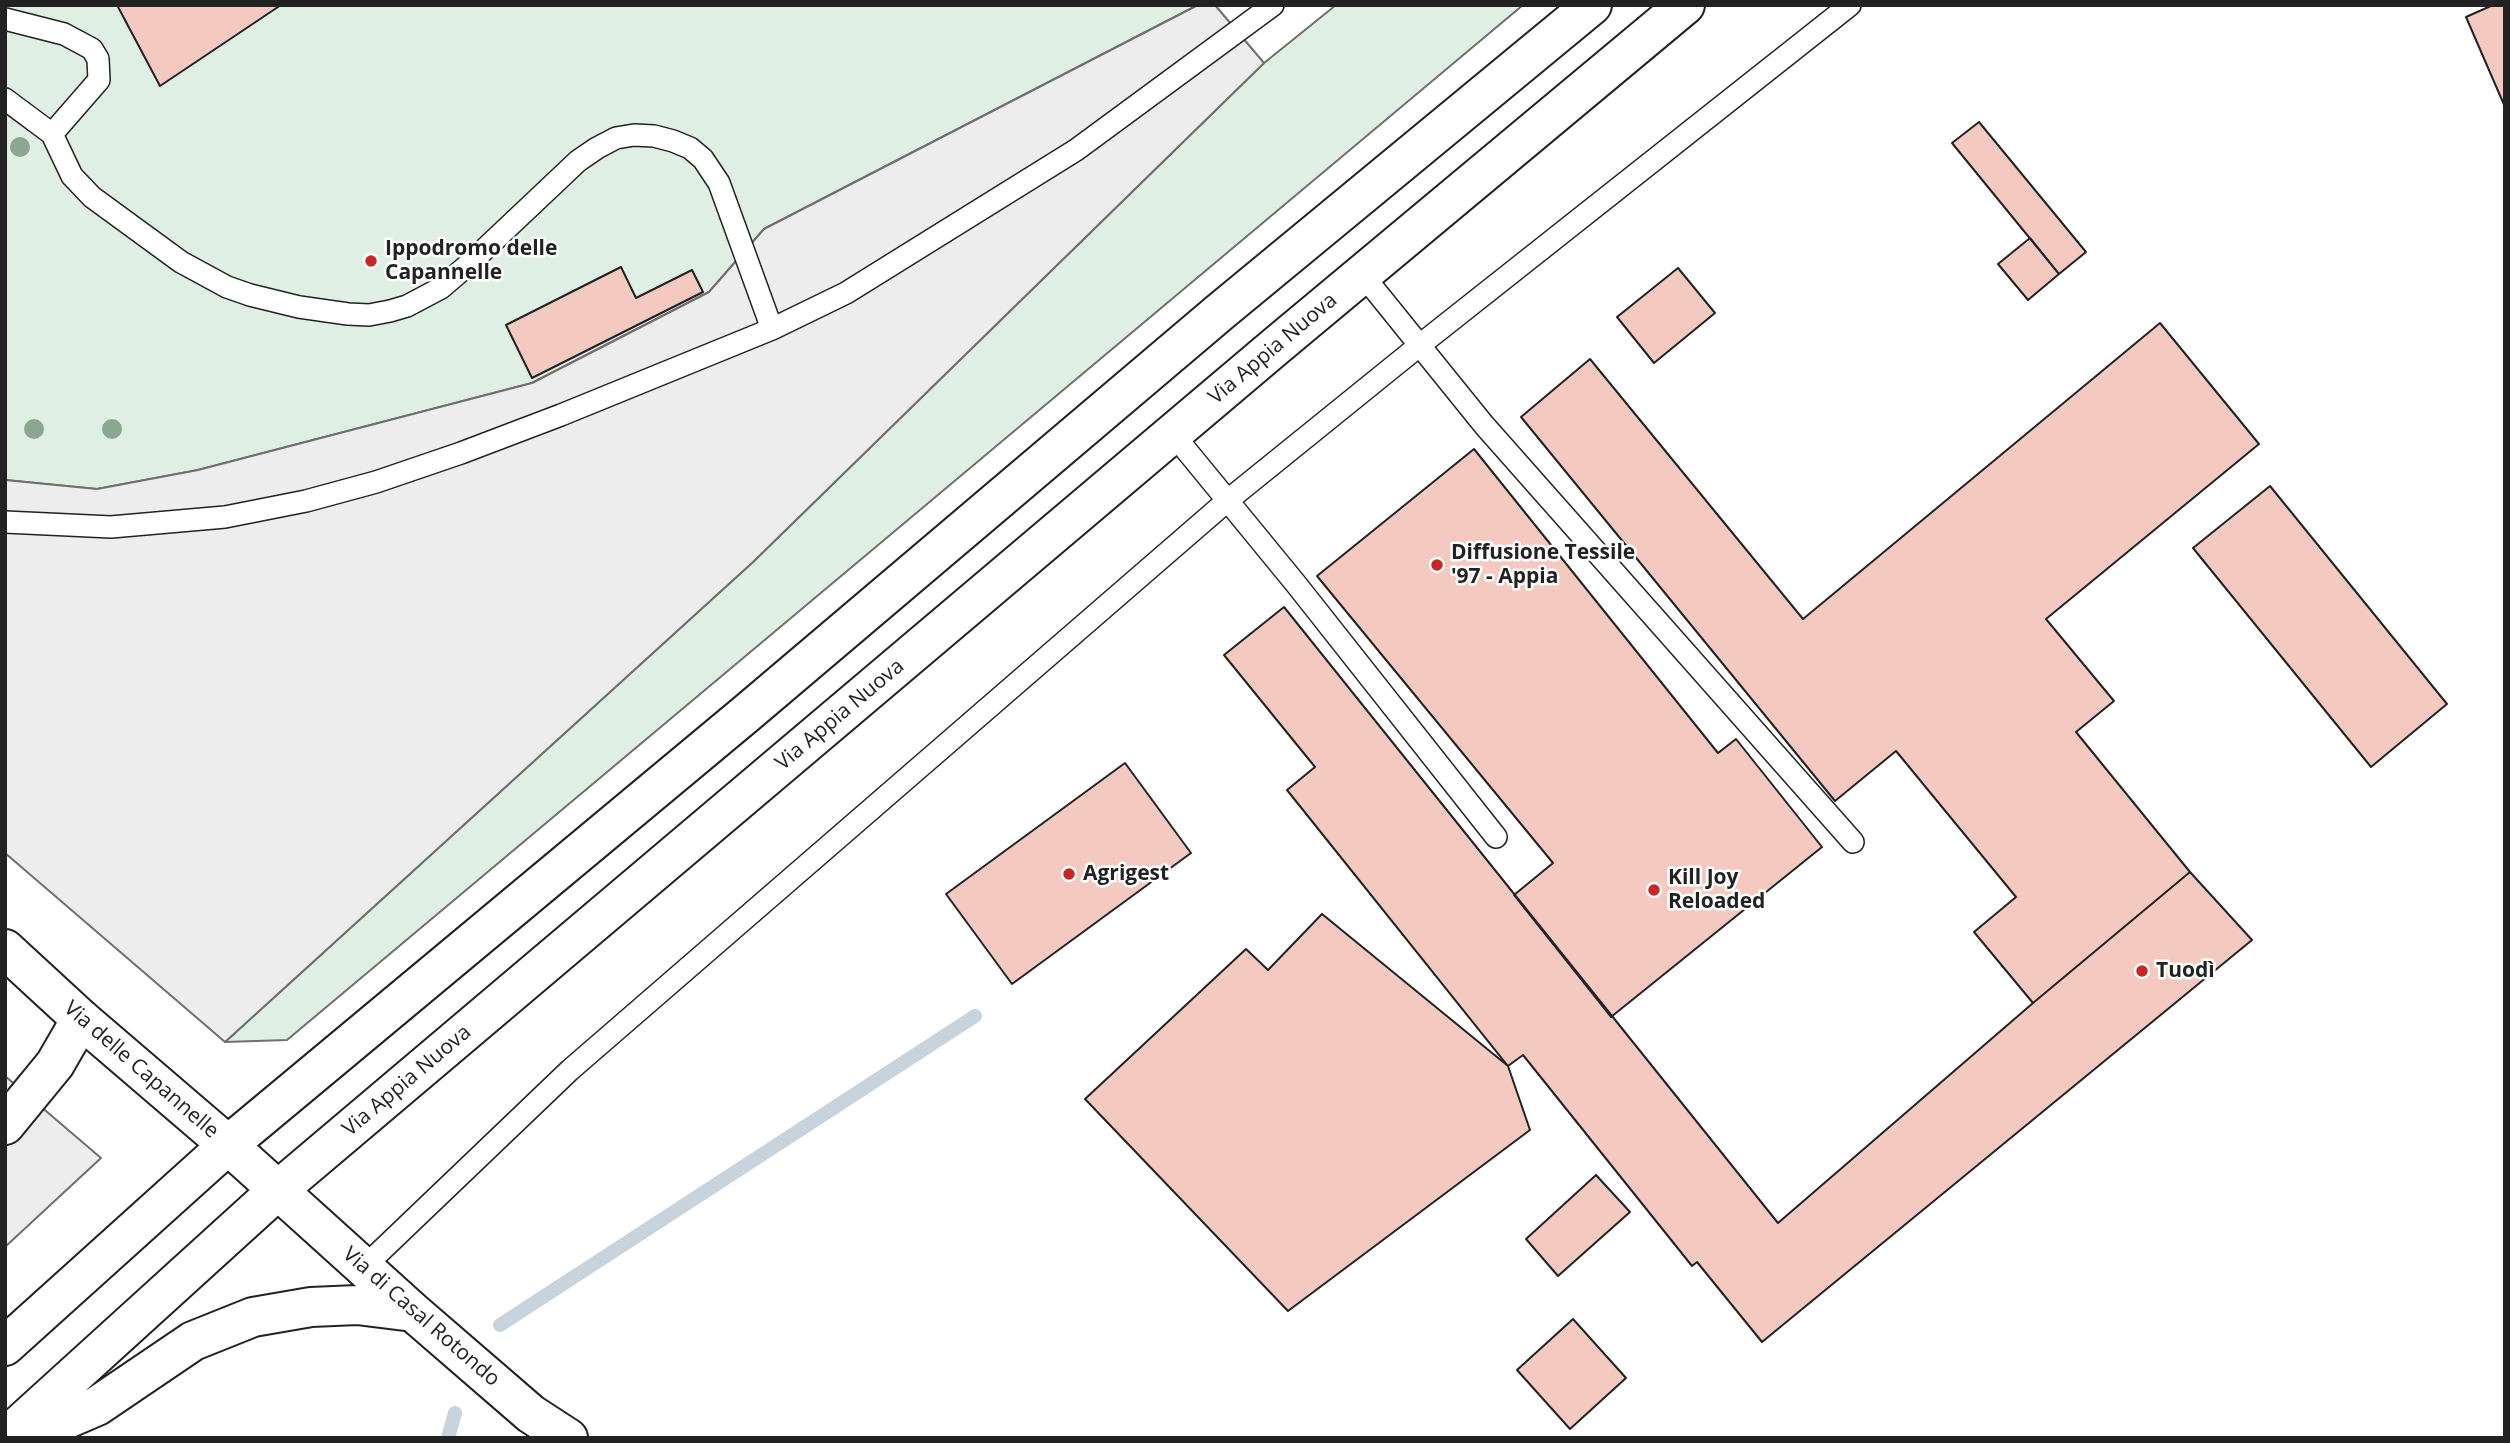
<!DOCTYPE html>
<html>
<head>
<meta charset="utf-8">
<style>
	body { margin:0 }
	#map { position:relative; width:2510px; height:1443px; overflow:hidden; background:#fff; font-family:"Open Sans",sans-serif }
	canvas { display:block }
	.frame { position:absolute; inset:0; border:7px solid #222; pointer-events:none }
</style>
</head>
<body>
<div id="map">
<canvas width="2510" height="1443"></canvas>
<div class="frame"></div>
</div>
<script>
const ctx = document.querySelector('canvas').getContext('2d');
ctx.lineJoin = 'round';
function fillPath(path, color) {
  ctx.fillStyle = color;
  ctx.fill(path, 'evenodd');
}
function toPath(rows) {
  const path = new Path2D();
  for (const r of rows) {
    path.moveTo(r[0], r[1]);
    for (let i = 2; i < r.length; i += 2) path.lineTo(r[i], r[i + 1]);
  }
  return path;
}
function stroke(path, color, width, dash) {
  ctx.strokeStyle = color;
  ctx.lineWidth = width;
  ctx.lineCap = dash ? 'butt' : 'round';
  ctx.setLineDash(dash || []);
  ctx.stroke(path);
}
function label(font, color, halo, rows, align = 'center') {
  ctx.font = font + ' "Open Sans",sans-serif';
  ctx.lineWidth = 5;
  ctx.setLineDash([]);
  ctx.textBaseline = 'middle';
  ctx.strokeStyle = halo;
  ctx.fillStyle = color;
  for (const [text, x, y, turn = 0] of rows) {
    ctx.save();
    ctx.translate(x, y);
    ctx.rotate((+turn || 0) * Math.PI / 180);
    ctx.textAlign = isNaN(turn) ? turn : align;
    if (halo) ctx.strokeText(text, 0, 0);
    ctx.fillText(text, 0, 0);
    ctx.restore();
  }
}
const green = toPath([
	[5,5,1198,5,764,229,709,292,532,383,198,470,97,489,5,480,5,5],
	[1336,5,1523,5,287,1040,225,1042,753,562,1264,63,1336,5]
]);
const parking = toPath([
	[1198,5,1215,5,1264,63,753,562,225,1042,5,853,5,480,97,489,198,470,532,383,709,292,764,229,1198,5],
	[5,1076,101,1158,5,1247,5,1076]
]);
const stream = toPath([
	[500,1325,975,1016],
	[448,1438,455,1413]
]);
const building = toPath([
	[117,5,281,5,160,86,117,5],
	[2493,5,2505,5,2505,107,2466,17,2493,5],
	[1979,122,2086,252,2059,274,1952,143,1979,122],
	[2030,238,2059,274,2028,300,1998,264,2030,238],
	[621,267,636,298,692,270,703,292,532,378,506,325,621,267],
	[1678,268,1715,313,1654,363,1617,317,1678,268],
	[2160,323,2259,444,2046,619,2114,701,2076,732,2190,872,2033,1003,1974,932,2016,897,1896,751,1835,801,1521,417,1590,359,1803,619,2160,323],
	[1474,449,1718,753,1736,739,1822,847,1611,1017,1514,895,1553,863,1317,576,1474,449],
	[2270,486,2447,704,2371,767,2193,548,2270,486],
	[1284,607,1778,1223,2033,1003,2190,872,2252,940,1762,1342,1697,1262,1692,1266,1523,1055,1508,1066,1287,790,1315,767,1224,655,1284,607],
	[1125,763,1191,853,1012,984,946,894,1125,763],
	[1322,914,1508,1066,1530,1130,1288,1311,1085,1099,1246,949,1268,970,1322,914],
	[1596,1175,1630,1212,1558,1276,1526,1239,1596,1175],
	[1573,1319,1626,1378,1570,1429,1517,1370,1573,1319]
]);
const service = toPath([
	[5,19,64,34,92,49,98,59,99,80,52,134],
	[5,99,52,134,72,176,92,197,181,262,227,287,250,295,299,307,348,314,369,315,390,311,407,306,441,288,469,264,578,161,597,148,616,138,634,135,654,136,673,141,690,148,703,159,719,183,772,329],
	[1362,274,1484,425,1853,842],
	[1173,434,1296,584,1496,837],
	[5,522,111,527,225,517,306,501,376,482,461,453,561,415,772,329,846,293,1076,150,1273,5],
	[364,1267,570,1070,1227,501,1420,345,1850,5]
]);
const minor = toPath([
	[5,1125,55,1064,81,1019]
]);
const tertiary = toPath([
	[5,949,81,1019,228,1145,413,1312,531,1414,568,1438],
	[23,1438,97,1406,193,1341,253,1317,311,1307,357,1305,413,1312]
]);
const primary = toPath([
	[5,1346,228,1145,747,713,1220,312,1592,5],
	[5,1438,278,1190,1276,346,1685,5]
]);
const trees = [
	[20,147],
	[34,429],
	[112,429]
];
const markers = [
	[371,261,7,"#c62828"],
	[1437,565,7,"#c62828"],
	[1069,874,7,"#c62828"],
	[1654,890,7,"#c62828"],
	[2142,971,7,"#c62828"]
];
const poiNames = [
	["Ippodromo delle",385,249],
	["Capannelle",385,273],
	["Diffusione Tessile",1451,553],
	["'97 - Appia",1451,577],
	["Agrigest",1083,874],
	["Kill Joy",1668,878],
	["Reloaded",1668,902],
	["Tuodì",2156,971]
];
const streetNames = [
	["Via Appia Nuova",1273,349,-40],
	["Via Appia Nuova",840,715,-40],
	["Via delle Capannelle",141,1070,41],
	["Via Appia Nuova",407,1081,-40],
	["Via di Casal Rotondo",421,1317,41]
];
fillPath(green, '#e0efe3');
stroke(green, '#6f6f6f', 2);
fillPath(parking, '#ededed');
stroke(parking, '#6f6f6f', 2);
stroke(stream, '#c7d3dd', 14);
fillPath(building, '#f3c9c0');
stroke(building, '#222', 2);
stroke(service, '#222', 24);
stroke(minor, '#222', 42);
stroke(tertiary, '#222', 42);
stroke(primary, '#222', 42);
stroke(service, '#fff', 21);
stroke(minor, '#fff', 38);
stroke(tertiary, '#fff', 38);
stroke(primary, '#fff', 38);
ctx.fillStyle = '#8da692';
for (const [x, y] of trees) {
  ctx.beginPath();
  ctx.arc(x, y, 10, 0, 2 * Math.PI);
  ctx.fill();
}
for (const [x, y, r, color] of markers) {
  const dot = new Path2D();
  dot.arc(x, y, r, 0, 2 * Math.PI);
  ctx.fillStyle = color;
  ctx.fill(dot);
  stroke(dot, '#fff', 2.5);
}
label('bold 21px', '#222', '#fff', poiNames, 'left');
label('21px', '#222', '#fff', streetNames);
</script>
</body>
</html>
